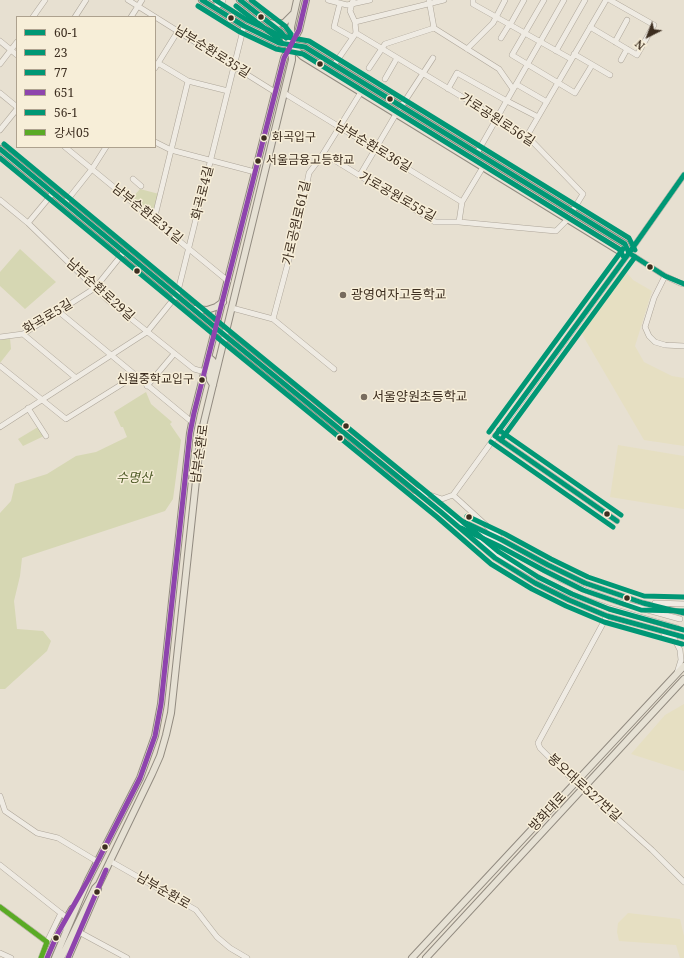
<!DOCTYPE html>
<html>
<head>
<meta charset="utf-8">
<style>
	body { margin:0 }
	#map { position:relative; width:684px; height:958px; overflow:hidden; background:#e7e0d1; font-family:"Noto Serif","Noto Sans KR",serif }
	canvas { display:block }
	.legend { position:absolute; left:16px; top:16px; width:140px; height:132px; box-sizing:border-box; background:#f7eed8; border:1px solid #ada18e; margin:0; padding:5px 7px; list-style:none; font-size:12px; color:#3d2e20 }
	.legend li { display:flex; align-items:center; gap:8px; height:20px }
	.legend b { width:20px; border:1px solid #ada18e }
	.north { position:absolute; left:628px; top:16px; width:40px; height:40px; -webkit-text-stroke:3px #f7eed8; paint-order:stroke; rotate:222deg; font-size:11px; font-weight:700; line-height:16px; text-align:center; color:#3d2e20 }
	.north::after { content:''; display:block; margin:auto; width:14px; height:18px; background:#3d2e20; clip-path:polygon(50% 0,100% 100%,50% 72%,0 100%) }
</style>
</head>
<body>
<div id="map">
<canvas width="684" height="958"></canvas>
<ul class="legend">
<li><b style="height:5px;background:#009775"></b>60-1</li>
<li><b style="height:5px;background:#009775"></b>23</li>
<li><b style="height:5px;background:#009775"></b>77</li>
<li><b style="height:5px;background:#8e44ad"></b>651</li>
<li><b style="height:5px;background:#009775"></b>56-1</li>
<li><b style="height:5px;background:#5aaa25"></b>강서05</li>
</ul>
<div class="north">N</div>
</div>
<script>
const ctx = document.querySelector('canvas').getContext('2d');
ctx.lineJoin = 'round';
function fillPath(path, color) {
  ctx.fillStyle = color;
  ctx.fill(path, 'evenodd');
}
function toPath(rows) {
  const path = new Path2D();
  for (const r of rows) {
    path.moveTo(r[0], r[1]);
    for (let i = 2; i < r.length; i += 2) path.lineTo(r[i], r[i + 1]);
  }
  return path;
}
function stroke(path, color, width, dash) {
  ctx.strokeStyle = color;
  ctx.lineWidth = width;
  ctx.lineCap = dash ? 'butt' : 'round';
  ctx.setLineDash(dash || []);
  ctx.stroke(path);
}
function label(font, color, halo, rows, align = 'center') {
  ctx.font = font + ' "Noto Serif","Noto Sans KR",serif';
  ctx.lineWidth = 3;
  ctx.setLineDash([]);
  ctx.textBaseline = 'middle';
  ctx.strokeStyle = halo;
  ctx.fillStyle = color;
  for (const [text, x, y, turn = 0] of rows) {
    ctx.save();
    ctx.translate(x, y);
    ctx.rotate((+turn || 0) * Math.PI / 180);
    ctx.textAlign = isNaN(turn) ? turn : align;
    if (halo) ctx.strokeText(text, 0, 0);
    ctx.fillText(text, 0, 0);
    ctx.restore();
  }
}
const farmland = toPath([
	[623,268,633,280,652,291,635,346,644,362,672,376,684,378,684,446,644,440,579,329],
	[618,445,684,456,684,509,610,497],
	[684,704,684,771,631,754,665,715],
	[628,913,680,919,684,936,684,958,680,958,676,945,619,941,617,932,618,923]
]);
const green = toPath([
	[140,189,159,194,153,217,131,199],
	[20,249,56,282,25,309,0,286,0,272],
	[10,338,11,349,0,363,0,340],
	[146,392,151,404,172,422,170,424,181,440,173,499,165,511,22,558,20,576,14,601,17,629,43,631,51,641,47,651,5,689,0,689,0,513,11,501,15,484,47,474,76,456,96,452,127,437,123,427,121,427,114,412],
	[38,427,44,436,23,446,18,439]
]);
const minorTunnel = toPath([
	[677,628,684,630]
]);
const minor = toPath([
	[128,0,275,92],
	[216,0,217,3,219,5,222,3,223,0],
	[328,0,347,5,370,0],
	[429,0,434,28],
	[473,0,473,4,571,59],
	[544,0,512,55,575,93,592,65],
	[340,3,334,27,352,37],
	[33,17,45,0],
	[75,17,86,0],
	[131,17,142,0],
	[355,22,444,0],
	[510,25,524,0],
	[590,27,637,55,654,25,610,0],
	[356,33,527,136,583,194,572,212],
	[501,38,509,25],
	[0,41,17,55],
	[615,42,627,20],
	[467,49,493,23,505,0],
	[556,51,585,0],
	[574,54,610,75],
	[621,60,627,49],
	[158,63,188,81,228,91],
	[0,64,17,42],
	[334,65,356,33,355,22,350,11,353,0],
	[155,68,178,31],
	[369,68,385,44,434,28,499,69,513,89],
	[385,79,397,58],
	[516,84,547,102],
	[448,89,457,73,507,101,538,117],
	[0,93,17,107],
	[284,93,462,202],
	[401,107,433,58],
	[0,130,17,109],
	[527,136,606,0],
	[155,142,171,150,255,172],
	[65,147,228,281],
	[477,153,564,0],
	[321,157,331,158,435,222,459,222,556,231,568,219],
	[360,175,396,114],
	[133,179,141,186],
	[0,200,28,223,95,288,109,301,194,369,205,372],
	[65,203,92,169,106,147],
	[154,220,188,81],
	[459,222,462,202,483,167],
	[28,223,53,193],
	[629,253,665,276,680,283,684,284],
	[665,276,654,298,645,327,649,336,655,342,665,345,684,346],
	[232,308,273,319,334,369],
	[58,311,192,422],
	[273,319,300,218,309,173,321,157,361,92],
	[23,334,76,378],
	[0,337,23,334,95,288,124,252],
	[0,366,66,419,135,376],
	[147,386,174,354],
	[28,408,46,436],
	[0,427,147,332,177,295,244,26],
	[495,436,617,521],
	[415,490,442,499,453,495,629,253,684,175],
	[418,493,498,554,546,582,573,595,609,608,677,628],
	[453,495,499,537],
	[453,517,502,540,548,565,585,583,643,603,684,613],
	[475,531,560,579,587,591,615,601,680,619],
	[472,538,495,558,535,583,569,600,607,616,684,637],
	[655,603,684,604],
	[664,634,675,640,680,650,681,660,677,673],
	[558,766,540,748,538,743,607,616],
	[0,796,5,811,37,833,58,838,98,862],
	[600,803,652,850,684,882],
	[110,861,196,910,217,937,230,948,247,958],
	[0,865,67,918],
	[0,907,47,942],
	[79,932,127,958],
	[0,953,11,958],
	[41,958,47,942,61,913]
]);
const major = toPath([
	[202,0,244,26,279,43,305,47,625,244,629,253],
	[240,0,281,32,290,44,302,56,621,252,629,253],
	[270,23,274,24,284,23,293,14],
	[0,149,228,338,415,490],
	[195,309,207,310,216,307,223,302],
	[208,360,211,359,213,361,210,375,210,380,213,385],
	[47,958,58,933,72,909],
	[55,958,88,880,140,778,155,736,161,704,190,433,194,413,284,58,299,30,306,0],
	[61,958,95,888,99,884,152,774,160,756,166,735,171,713,201,434,292,60,291,27,297,0],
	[68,958,98,889],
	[412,958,684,666],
	[426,958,684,679]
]);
const minorBridge = toPath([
	[558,766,600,803]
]);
const bus1 = toPath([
	[202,0,244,26,279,43,305,47,625,244,629,253],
	[240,0,281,32,286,38],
	[0,149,228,338,441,512,495,558,535,583,569,600,607,616,684,637],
	[495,436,629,253],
	[495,436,617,521],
	[464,522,502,540,548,565,585,583,643,603,684,613]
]);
const bus2 = toPath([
	[198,6,240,32,276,49,303,54,619,249,623,256],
	[236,6,276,37,281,42],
	[0,158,224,343,437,517,491,564,532,589,566,606,604,622,682,644],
	[501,440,635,257],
	[491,442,613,527],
	[461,528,499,546,545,571,583,590,641,610,684,611]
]);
const bus3 = toPath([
	[215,0,247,20,281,36,309,41,629,238,635,250],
	[251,0,285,26,291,34],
	[4,144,232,333,445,507,499,552,538,577,572,594,609,609,684,630],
	[499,430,621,515],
	[489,432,623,249],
	[467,516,505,534,551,559,588,577,644,596,684,597]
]);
const bus4 = toPath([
	[47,958,58,933,88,880,140,778,155,736,161,704,190,433,194,413,284,58,299,30,306,0],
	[68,958,106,870]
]);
const bus5 = toPath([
	[684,175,629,253,665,276,684,284]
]);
const bus6 = toPath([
	[0,907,47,942,41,958]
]);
const markers = [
	[261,17,3.5,"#3d2e20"],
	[231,18,3.5,"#3d2e20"],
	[320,64,3.5,"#3d2e20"],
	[390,99,3.5,"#3d2e20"],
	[264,138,3.5,"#3d2e20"],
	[258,161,3.5,"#3d2e20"],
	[650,267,3.5,"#3d2e20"],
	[137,271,3.5,"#3d2e20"],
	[343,295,4,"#786c5e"],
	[202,380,3.5,"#3d2e20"],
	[364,397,4,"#786c5e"],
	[346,426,3.5,"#3d2e20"],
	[340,438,3.5,"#3d2e20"],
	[607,514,3.5,"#3d2e20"],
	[469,517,3.5,"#3d2e20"],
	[627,598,3.5,"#3d2e20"],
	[105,847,3.5,"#3d2e20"],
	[97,892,3.5,"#3d2e20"],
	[56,938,3.5,"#3d2e20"]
];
const busNames = [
	["화곡입구",272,138],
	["서울금융고등학교",266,161],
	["신월중학교입구",194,380,"right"]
];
const streetNames = [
	["남부순환로35길",212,52,32],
	["가로공원로56길",497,120,33],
	["남부순환로36길",373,147,31],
	["화곡로4길",203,193,-76],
	["가로공원로55길",397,197,30],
	["남부순환로31길",147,214,39],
	["가로공원로61길",297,223,-77],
	["남부순환로29길",100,290,42],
	["화곡로5길",48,317,-31],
	["남부순환로",200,454,-82],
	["봉오대로527번길",584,788,42],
	["방화대로",548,812,-47],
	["남부순환로",163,891,30]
];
const poiNames = [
	["광영여자고등학교",351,295],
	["서울양원초등학교",372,397]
];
const parkNames = [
	["수명산",134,478]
];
fillPath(farmland, '#e6dfc2');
fillPath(green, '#d6d7b3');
stroke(minorTunnel, '#c5bcae', 5, [5, 2.5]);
stroke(minor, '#ada599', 6);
stroke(major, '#928b80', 8);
stroke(minor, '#efebe3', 5);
stroke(major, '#e6e1d4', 6);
stroke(minorBridge, '#ada599', 6, []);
stroke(minorBridge, '#efebe3', 5);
stroke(bus1, '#009775', 5);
stroke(bus2, '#009775', 5);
stroke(bus3, '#009775', 5);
stroke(bus4, '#8e44ad', 5);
stroke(bus5, '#009775', 5);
stroke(bus6, '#5aaa25', 5);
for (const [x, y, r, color] of markers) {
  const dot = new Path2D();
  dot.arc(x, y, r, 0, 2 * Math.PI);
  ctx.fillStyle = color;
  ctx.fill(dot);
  stroke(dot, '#f7eed8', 1.5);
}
label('12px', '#3d2e20', '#f7eed8', busNames, 'left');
label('13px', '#3d2e20', '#f7eed8', streetNames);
label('13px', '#3d2e20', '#f7eed8', poiNames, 'left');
label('italic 13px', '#4d5a26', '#f7eed8', parkNames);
</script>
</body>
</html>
